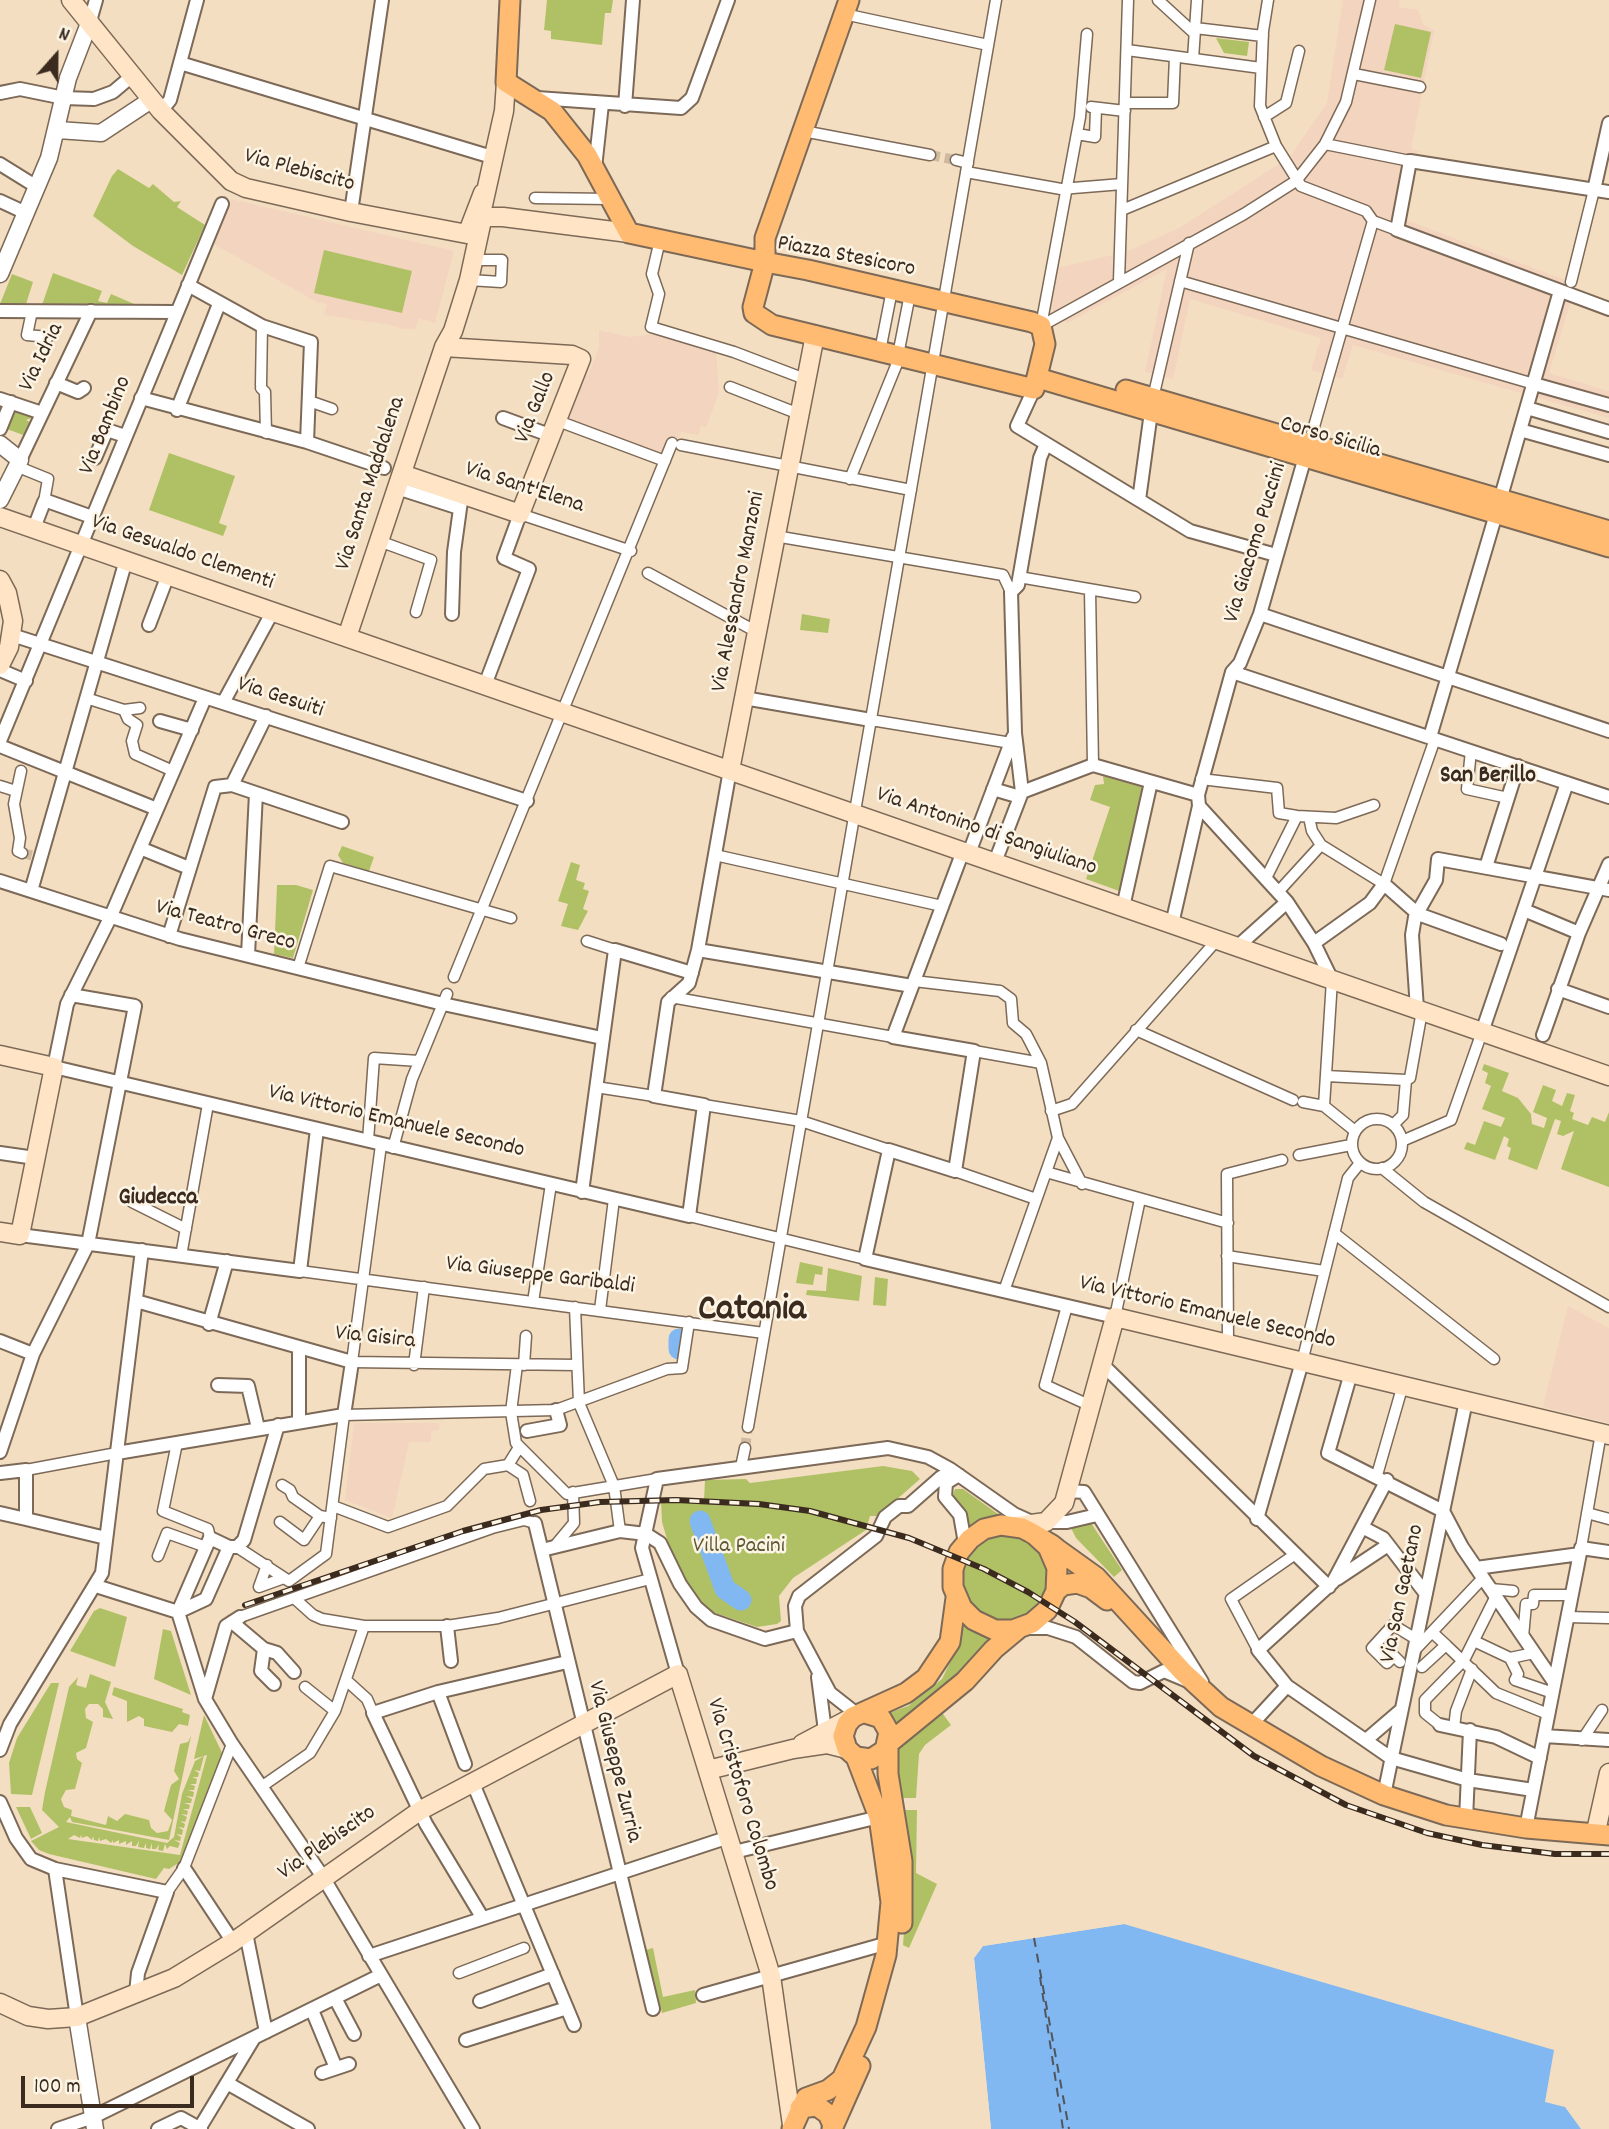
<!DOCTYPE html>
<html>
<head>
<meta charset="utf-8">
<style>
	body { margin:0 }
	#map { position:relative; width:1609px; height:2129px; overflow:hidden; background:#f4dec1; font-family:Dekko,sans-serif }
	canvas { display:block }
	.north { position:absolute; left:21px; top:21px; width:70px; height:70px; -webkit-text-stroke:5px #fcf5e5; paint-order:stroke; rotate:21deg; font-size:19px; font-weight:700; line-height:28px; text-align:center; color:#3b2a1e }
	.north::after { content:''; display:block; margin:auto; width:24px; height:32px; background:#3b2a1e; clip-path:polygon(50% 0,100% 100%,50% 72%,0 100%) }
	.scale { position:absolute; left:21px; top:2076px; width:173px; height:32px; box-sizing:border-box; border:4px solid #3b2a1e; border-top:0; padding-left:9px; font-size:21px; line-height:24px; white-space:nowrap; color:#3b2a1e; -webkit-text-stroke:5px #fcf5e5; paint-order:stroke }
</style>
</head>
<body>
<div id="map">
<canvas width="1609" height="2129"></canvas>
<div class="north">N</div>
<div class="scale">100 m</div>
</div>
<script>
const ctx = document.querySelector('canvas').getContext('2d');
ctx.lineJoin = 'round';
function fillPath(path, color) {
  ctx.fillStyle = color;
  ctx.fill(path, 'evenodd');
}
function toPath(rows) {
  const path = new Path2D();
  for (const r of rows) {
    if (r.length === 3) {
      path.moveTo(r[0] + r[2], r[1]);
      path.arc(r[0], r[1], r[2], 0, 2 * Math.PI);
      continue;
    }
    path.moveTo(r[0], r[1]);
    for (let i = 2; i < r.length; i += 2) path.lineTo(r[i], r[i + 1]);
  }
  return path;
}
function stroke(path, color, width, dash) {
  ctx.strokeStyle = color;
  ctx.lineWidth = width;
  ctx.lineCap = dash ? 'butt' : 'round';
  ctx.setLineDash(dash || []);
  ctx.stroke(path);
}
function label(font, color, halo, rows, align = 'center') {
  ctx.font = font + ' Dekko,sans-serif';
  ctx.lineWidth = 5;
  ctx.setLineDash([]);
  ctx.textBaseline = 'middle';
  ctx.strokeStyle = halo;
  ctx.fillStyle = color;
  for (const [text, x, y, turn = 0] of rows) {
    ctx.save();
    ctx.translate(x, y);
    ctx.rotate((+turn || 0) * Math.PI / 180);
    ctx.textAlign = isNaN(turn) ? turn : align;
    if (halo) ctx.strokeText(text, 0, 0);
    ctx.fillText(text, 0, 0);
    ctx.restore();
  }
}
const built = toPath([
	[1343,0,1400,0,1399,7,1418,10,1423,24,1434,31,1411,149,1419,151,1406,220,1576,284,1549,373,1609,391,1609,418,1353,345,1342,379,1311,370,1321,338,1190,299,1173,379,1145,372,1167,269,1067,323,1049,308,1056,268,1126,252,1179,228,1290,157,1327,103],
	[231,199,454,251,435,323,419,318,415,329,403,329,391,325,324,315,327,304,317,302,212,243],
	[599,330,629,337,655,334,716,351,719,393,706,427,701,426,698,435,681,432,679,439,670,437,663,454,566,418,584,374,588,375,599,348],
	[1568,1306,1609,1328,1609,1423,1543,1407],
	[354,1423,439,1423,439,1430,431,1431,431,1442,409,1442,392,1518,345,1500]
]);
const green = toPath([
	[547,0,613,0,611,13,605,13,602,45,551,39,551,31,544,30],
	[1395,24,1431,32,1421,78,1384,70],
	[1216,38,1249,42,1247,56,1224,53],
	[118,169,149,188,153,184,174,202,181,201,177,207,205,225,182,275,133,246,93,216,112,176],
	[324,250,412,271,402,313,314,293],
	[53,273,102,291,98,301,107,303,111,294,141,307,42,305],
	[12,274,33,282,26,304,0,304],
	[13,408,34,417,26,420,32,423,26,436,4,428],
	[169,453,235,476,219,523,227,526,223,536,149,510],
	[802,614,830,619,828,633,800,630],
	[1103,776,1145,788,1122,892,1086,879,1110,807,1090,800,1095,785,1104,784],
	[342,846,374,857,369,871,343,863,338,855],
	[571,862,580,865,576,880,585,883,583,889,589,891,583,909,588,911,578,930,561,926,568,904,558,901],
	[277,885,296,885,313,890,293,958,274,954],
	[1484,1064,1509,1073,1502,1091,1518,1098,1531,1114,1532,1124,1544,1128,1547,1118,1533,1112,1543,1085,1556,1090,1552,1101,1562,1106,1567,1093,1575,1095,1570,1111,1574,1113,1572,1119,1588,1125,1592,1117,1605,1122,1609,1112,1609,1187,1561,1169,1574,1131,1563,1136,1557,1134,1561,1121,1555,1119,1537,1170,1508,1159,1511,1148,1507,1146,1509,1139,1504,1136,1495,1160,1464,1149,1467,1142,1475,1145,1484,1121,1501,1127,1505,1118,1482,1109,1491,1086,1485,1083,1488,1073,1482,1070],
	[800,1262,823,1267,822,1275,815,1274,813,1285,796,1283],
	[828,1268,862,1276,859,1301,806,1295,807,1290,826,1291],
	[875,1277,888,1279,886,1306,873,1305],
	[883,1466,912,1471,920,1479,878,1516,870,1516,866,1530,793,1578,779,1596,781,1621,777,1624,757,1627,712,1612,701,1602,674,1563,662,1522,661,1501,704,1500,705,1480,746,1479,750,1483],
	[955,1489,963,1489,1005,1519,970,1529,964,1512,952,1498],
	[1091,1523,1122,1570,1114,1577,1076,1538,1071,1528],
	[1005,1578,45],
	[100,1608,127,1617,115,1667,70,1651,94,1611],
	[964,1623,973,1631,993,1638,934,1697,897,1724,889,1713,908,1706,942,1679,956,1650],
	[163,1629,171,1631,191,1695,154,1679],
	[90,1674,111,1682,105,1702,113,1719,103,1717,103,1709,98,1704,89,1704,85,1709,86,1718,93,1722,86,1748,76,1753,77,1759,82,1763,75,1789,66,1790,61,1799,64,1807,72,1810,71,1816,106,1825,108,1816,117,1821,125,1814,149,1820,151,1828,157,1833,168,1831,172,1820,164,1811,171,1785,179,1779,174,1771,180,1744,188,1742,191,1736,169,1840,72,1822,70,1817,66,1822,167,1843,174,1837,182,1794,195,1761,204,1756,200,1771,194,1770,199,1773,198,1777,192,1777,197,1779,196,1784,190,1784,195,1786,194,1790,188,1790,194,1792,193,1797,186,1796,192,1799,191,1803,184,1803,190,1805,189,1809,183,1809,188,1811,187,1815,181,1814,187,1817,185,1822,180,1821,185,1824,184,1828,178,1827,183,1830,182,1835,176,1834,181,1837,180,1841,174,1840,180,1843,178,1848,170,1846,167,1849,165,1844,163,1851,158,1850,159,1844,156,1849,152,1849,152,1843,150,1849,146,1848,146,1843,144,1848,138,1847,139,1841,136,1846,132,1846,132,1841,126,1845,126,1841,119,1844,119,1840,113,1843,113,1840,111,1843,106,1839,100,1841,99,1837,98,1841,94,1840,93,1836,92,1840,87,1836,82,1838,81,1835,80,1838,74,1835,68,1839,180,1855,207,1755,194,1759,204,1715,224,1757,183,1860,169,1869,164,1868,156,1879,49,1854,39,1850,31,1841,59,1827,42,1810,45,1792,69,1687,78,1677,76,1685,86,1688],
	[51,1683,59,1683,32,1795,11,1794,9,1763,17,1738],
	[114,1687,183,1709,182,1712,190,1715,188,1726,179,1724,172,1732,144,1726,144,1719,139,1716,127,1722,127,1701,112,1695],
	[940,1710,951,1725,925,1745,919,1754,916,1798,901,1798,896,1751],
	[16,1807,30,1807,42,1833,31,1839],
	[904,1810,917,1810,916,1873,937,1884,909,1948,903,1945,909,1867],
	[653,1948,663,1997,695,1990,696,2003,662,2013,646,1950]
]);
const water = toPath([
	[1124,1924,1554,2050,1545,2102,1565,2107,1581,2129,991,2129,974,1958,983,1946]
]);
const pier = toPath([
	[1116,1922,1124,1924,983,1946,974,1958,991,2129,987,2129,971,1956,982,1943]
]);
const river = toPath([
	[679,1349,679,1339],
	[700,1521,725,1589,741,1600]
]);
const ferry = toPath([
	[1034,1938,1069,2129],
	[1040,1977,1063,2129]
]);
const pedestrianTunnel = toPath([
	[930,155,956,160],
	[22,853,34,856],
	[745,1448,748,1427]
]);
const pedestrian = toPath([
	[1158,0,1194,33],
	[1268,0,1263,31,1260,106,1276,146,1301,186,1366,211,1373,221],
	[844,14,988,45],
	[1195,28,1263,36],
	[1127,50,1261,68],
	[1193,59,1197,0],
	[1354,74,1420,87],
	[1125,103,1173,103,1175,57],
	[1091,107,1125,111],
	[1264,117,1286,103,1299,51],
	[803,131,930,155],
	[1077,134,1095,137,1096,108],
	[1325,144,1410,161],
	[956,160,968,163],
	[966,172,1061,189,1122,184],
	[535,198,610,199],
	[1122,210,1276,146],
	[1373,221,1397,230],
	[660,240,652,274,659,294,651,327,734,352,805,379],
	[469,280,501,282,502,260,473,260],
	[1119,281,1128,0],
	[1180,281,1534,384],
	[1571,282,1594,190],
	[32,311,27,335,48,337],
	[1041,326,1244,214,1296,181,1325,144,1346,102,1370,0],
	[1041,326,1080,117,1087,34],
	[880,351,892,290],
	[898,355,910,294],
	[261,385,262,326],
	[730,387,799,414],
	[261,388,265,392,266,433],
	[1153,398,1189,243],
	[309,401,332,409],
	[558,421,665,461],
	[1309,444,1373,221],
	[681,445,911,490],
	[16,466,48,479,44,502],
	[850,479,900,356],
	[520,514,631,551],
	[775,536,1003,575,1011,592],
	[379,541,431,560,416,612],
	[648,573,757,632],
	[1019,577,1135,597],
	[1090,590,1093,765],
	[86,698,124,710,128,719,137,725,132,741,135,754,173,771],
	[124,710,140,708],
	[871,720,1011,743],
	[1471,751,1467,789,1508,798],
	[21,771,14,804,20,838,18,851,22,853],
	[1201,779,1277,788,1279,813,1297,816,1336,818,1374,805],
	[0,786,16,791],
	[1309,817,1312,831,1321,845,1384,884,1435,739],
	[715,855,942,906],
	[1266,878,1297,816],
	[1279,891,1321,845],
	[587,941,615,950],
	[298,968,330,866,511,918],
	[454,977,672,443],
	[914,981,1000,991,1011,999,1013,1023,1026,1034,1041,1063,1058,1138,1004,1291],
	[671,997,893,1037],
	[1136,1030,1293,1100],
	[974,1051,1041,1063],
	[1326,1076,1406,1080],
	[596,1087,654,1096],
	[1303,1102,1324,1106,1355,1131],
	[704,1105,801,1121,889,1150],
	[1324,1106,1332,980],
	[1051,1111,1072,1104,1217,940],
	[1377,1144,25],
	[1393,1125,1403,1115,1406,1080,1410,1078,1422,1011],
	[1058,1138,1082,1184],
	[368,1141,374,1058,419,1061],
	[1402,1141,1451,1120,1482,1032],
	[381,1145,352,1362,576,1365],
	[393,1148,412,1079,447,994],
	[1299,1155,1351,1145],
	[1382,1168,1424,1202,1609,1307],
	[955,1171,1036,1199],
	[1046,1172,1228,1223],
	[132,1202,186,1229],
	[689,1216,865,1259],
	[1334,1233,1494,1359],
	[181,1256,208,1104],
	[1227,1256,1324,1271],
	[300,1271,764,1333],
	[533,1302,551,1184],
	[1067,1306,1045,1385,1091,1406],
	[575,1307,579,1403,614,1486,620,1531],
	[600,1310,614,1199],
	[1115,1317,1140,1199],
	[1228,1344,1227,1174,1282,1160],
	[1302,1362,1348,1178,1360,1163],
	[414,1365,424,1287],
	[517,1365,511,1412,516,1443,567,1494,657,1479],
	[524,1365,526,1336],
	[748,1427,996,0],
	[177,1443,163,1511,208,1529,210,1538],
	[508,1465,523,1475,530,1501],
	[741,1467,745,1448],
	[26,1470,117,1453],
	[1377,1475,1400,1395],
	[282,1485,290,1490,293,1497,320,1516,331,1518],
	[333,1506,388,1527,447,1506,484,1469,508,1465,518,1449],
	[1587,1513,1609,1519],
	[280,1522,304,1540,320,1516],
	[237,1547,289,1581,326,1554,344,1415,556,1410,667,1369,682,1368,689,1322],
	[554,1547,574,1523,573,1492],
	[1581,1548,1601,1433],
	[158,1556,167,1533,206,1547],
	[267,1565,259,1587,284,1578],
	[1491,1589,1513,1591],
	[294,1598,313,1615,322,1619,364,1626,447,1626,498,1618,650,1579],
	[240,1617,492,1528,524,1520,535,1523],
	[1567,1617,1609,1618],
	[1523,1637,1526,1604,1533,1604,1534,1595,1572,1595],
	[1474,1641,1510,1658,1518,1674,1515,1680,1553,1693],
	[1446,1645,1496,1693,1548,1714],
	[1258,1650,1231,1599,1294,1555],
	[1413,1652,1483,1578],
	[1510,1658,1534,1653],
	[1400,1662,1394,1656,1387,1663,1372,1648,1393,1625,1416,1639],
	[1422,1667,1446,1645,1433,1633],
	[346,1680,367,1699,373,1713],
	[305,1687,335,1711],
	[1440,1725,1425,1713,1425,1700,1464,1660,1496,1596],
	[1454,1728,1456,1711,1472,1669],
	[1582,1740,1602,1710],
	[261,1787,310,1753,335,1711,364,1626],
	[167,1892,184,1868,232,1744],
	[459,1973,524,1948]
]);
const minor = toPath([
	[90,21,96,0],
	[180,63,492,157],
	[0,93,20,89,64,98,94,99,113,92,132,76],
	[537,98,681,108,692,98,728,0],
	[625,106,633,0],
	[161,111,170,100,197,0],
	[0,164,37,187],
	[595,168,602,104],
	[1594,190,1609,123],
	[1609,192,1410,161,1397,230,1609,309],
	[0,201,26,213],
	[351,212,382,0],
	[188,285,262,326,311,342,307,442],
	[0,311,176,312],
	[56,383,78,392,84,388],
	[1534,384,1609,405],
	[1034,389,1017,426,1190,531,1276,555],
	[141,398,307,442,384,468],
	[0,399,42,413],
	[1527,408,1609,432],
	[177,410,219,304],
	[503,418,552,436],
	[0,429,11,402],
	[1520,430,1609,455],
	[1307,450,1260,614,1240,663,1232,672,1198,795,1199,806,1287,902,1314,943,1332,980],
	[95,458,107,430,125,436],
	[20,460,91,311],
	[397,488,459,508],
	[1139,500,1151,412],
	[1500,500,1560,291],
	[34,528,44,502,47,501,92,517],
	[452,614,454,552,462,494],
	[1260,614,1609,731],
	[149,625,168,575],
	[12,635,527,801],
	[0,670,26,681],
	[1232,672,1609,797],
	[485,685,529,569,504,558,520,514],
	[205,698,110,918,67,1004,54,1067,689,1216,704,1105,654,1096,668,1002,689,983,698,950,730,770],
	[744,698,871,720],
	[223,703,273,611],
	[160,721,192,730],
	[1430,737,1496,514],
	[0,741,222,204],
	[0,746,157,809],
	[232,785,266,716],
	[993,789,1020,797],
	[1022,792,1093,765,1198,795],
	[140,848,189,868],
	[963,851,893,1037,974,1051,955,1171,889,1150,865,1259,1115,1317],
	[969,853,1013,737],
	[995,862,1022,792,1015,733,1011,592,1018,585,1040,458,1046,444],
	[1486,867,1518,766],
	[0,881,180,939,443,1004,602,1038],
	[31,891,126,560],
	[1123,907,1151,782],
	[1524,910,1579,933],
	[1172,924,1199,806],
	[169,936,215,787,232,785,342,822],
	[1314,943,1370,903,1384,884,1418,914,1501,944],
	[1237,947,1287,902],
	[698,950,912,986],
	[248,955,256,793],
	[1558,989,1609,1007],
	[1417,1009,1412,935,1415,917,1436,880,1438,859,1609,890],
	[1482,1032,1567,783],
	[1543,1035,1579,933,1609,864],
	[0,1153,35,1158],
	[582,1192,615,950,692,973],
	[20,1235,300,1271,317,1129],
	[209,1324,227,1261],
	[0,1341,33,1354],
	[299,1349,299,1421],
	[1102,1364,1329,1587],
	[1351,1373,1328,1453,1443,1511],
	[218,1385,248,1386,258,1428],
	[527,1431,560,1425,556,1410],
	[0,1452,33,1354,88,1244,135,1006,71,995],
	[117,1453,344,1415,352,1362,136,1301],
	[0,1473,26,1470,26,1519,106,1538],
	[959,1475,946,1483,945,1497,960,1515,965,1543],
	[1387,1480,1333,1582,1258,1650,1287,1686,1391,1758,1468,1780,1533,1790],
	[1067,1491,1084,1492,1202,1682],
	[1443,1511,1462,1547,1554,1682],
	[0,1513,26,1519],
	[1257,1519,1302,1362],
	[1046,1522,1067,1522,1097,1515],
	[535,1523,653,2009],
	[1362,1527,1383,1538,1426,1594],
	[542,1550,620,1531,646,1534,660,1543,680,1584,696,1607,711,1620,765,1639,797,1631],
	[1476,1568,1580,1554],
	[1337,1579,1388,1545],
	[96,1586,178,1612,206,1599,229,1547],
	[178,1612,205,1699,232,1744,323,1877,473,2129],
	[178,1612,210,1538,229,1547,237,1547,244,1540,278,1425],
	[232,1622,264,1649,277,1653,294,1672],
	[447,1626,451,1661],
	[1025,1628,1048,1628,1076,1637,1133,1682,1140,1683,1164,1671,1188,1681],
	[264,1649,261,1671,274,1684],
	[678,1674,642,1548,657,1479,888,1448,928,1457,950,1469,1014,1514,1034,1523],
	[818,1677,825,1731],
	[438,1692,465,1764],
	[205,1699,226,1626,240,1617],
	[858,1715,830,1693,797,1631,795,1606,799,1596,876,1536,885,1517,899,1506,908,1506,941,1477,949,1473,959,1475],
	[1440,1725,1496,1737,1540,1758],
	[1250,1726,1287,1686],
	[1544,1736,1609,1740],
	[1366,1740,1401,1710],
	[0,1750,10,1724,102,1573,142,1250],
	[472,1781,574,2025],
	[1384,1795,1466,1401],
	[0,1802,16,1838,31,1859,55,1869,167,1892,138,1973,136,1993],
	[1466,1819,1470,1730],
	[1526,1828,1581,1548,1609,1552],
	[734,1852,879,1817],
	[184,1868,233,1942],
	[55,1869,77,2017],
	[482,1917,426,1824,373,1713,438,1692,567,1662],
	[246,1933,266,2032],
	[369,1956,729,1837],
	[703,1995,888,1943],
	[335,1998,354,2034],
	[480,2001,553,1974],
	[312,2010,336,2068],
	[466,2040,567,2008],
	[322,2073,349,2064],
	[227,2083,308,2129],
	[58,2129,93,2117,381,1975],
	[158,2129,181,2118,201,2129],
	[199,2129,254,2038]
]);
const tertiary = toPath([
	[58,130,101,133,151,100],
	[0,274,49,158,68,78,90,21],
	[0,444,20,460,0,500],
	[77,2017,95,2129]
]);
const secondary = toPath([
	[71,0,161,111,231,181,246,188,351,212,467,234],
	[483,205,504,111,506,82],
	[468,232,483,193],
	[402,474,520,514,581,359,572,355,444,347],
	[0,517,1609,1076],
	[0,580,7,593,13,621,9,647,0,665],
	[347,637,444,347,453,331,469,280,482,220,489,217,503,217,629,233],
	[730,770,815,335],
	[0,1055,54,1067,20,1235,0,1232],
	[1016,1526,1046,1522,1064,1503,1115,1317,1609,1435],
	[802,1744,853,1717],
	[708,1770,793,1749,827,1744,847,1749],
	[1596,1831,1609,1773],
	[0,2003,28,2016,48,2019,77,2017,174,1978,233,1942,421,1810,678,1674,771,1976,792,2125]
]);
const primary = toPath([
	[510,0,506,82,552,111,587,155,629,233,765,262,808,270,1032,322,1041,326,1045,344,1034,389,772,325,754,313,753,307,765,262,765,238,849,0],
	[1038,378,1609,547],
	[1126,390,1609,531],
	[1035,1535,1048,1547,1057,1568,1056,1591,1047,1610,1032,1623,1013,1630,995,1630,974,1620,962,1608,953,1587,953,1569,959,1552,970,1539,984,1529,1001,1525,1022,1528,1030,1532,1035,1535,1052,1545,1057,1549,1096,1577,1183,1672,1221,1707,1321,1766,1384,1795,1446,1815,1526,1828,1609,1835],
	[1056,1591,1063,1585,1077,1583,1091,1588,1107,1600],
	[865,1713,881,1718,889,1732,885,1750,871,1759,856,1757,847,1749,843,1736,847,1724,853,1717,906,1693,926,1678,950,1642,956,1598],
	[889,1743,965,1681,994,1649,1018,1629],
	[888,1746,888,1774,902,1861,902,1923],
	[800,2108,817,2106,828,2114,833,2125],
	[792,2129,806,2098,828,2090,842,2079,866,2027,886,1955,891,1902,879,1817,856,1757],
	[832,2129,860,2066]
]);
const rail = toPath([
	[245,1605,463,1531,541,1510,600,1502,676,1500,759,1504,810,1511,909,1538,984,1569,1028,1592,1075,1622,1254,1756,1346,1805,1427,1833,1482,1845,1555,1854,1609,1854]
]);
const streetNames = [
	["Via Plebiscito",299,172,15],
	["Piazza Stesicoro",846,258,11],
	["Via Idria",43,358,-64],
	["Via Gallo",537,408,-68],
	["Via Bambino",107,426,-68],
	["Corso Sicilia",1330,439,16],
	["Via Santa Maddalena",372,484,-72],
	["Via Sant'Elena",524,489,18],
	["Via Giacomo Puccini",1257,543,-73],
	["Via Gesualdo Clementi",182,554,19],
	["Via Alessandro Manzoni",740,592,-79],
	["Via Gesuiti",280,699,18],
	["Via Antonino di Sangiuliano",986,833,19],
	["Via Teatro Greco",225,927,15],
	["Via Vittorio Emanuele Secondo",396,1123,13],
	["Via Giuseppe Garibaldi",540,1277,7],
	["Via Vittorio Emanuele Secondo",1207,1314,13],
	["Via Gisira",375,1339,6],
	["Via San Gaetano",1404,1594,-78],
	["Via Giuseppe Zurria",613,1762,76],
	["Via Cristoforo Colombo",741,1795,73],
	["Via Plebiscito",328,1844,-35]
];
const parkNames = [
	["Villa Pacini",739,1548]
];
const neighbourhoodNames = [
	["San Berillo",1488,778],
	["Giudecca",158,1200]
];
const townNames = [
	["Catania",752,1313]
];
fillPath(built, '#f3d4be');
fillPath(green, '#b0c165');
fillPath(water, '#81b8f1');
fillPath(pier, '#f4dec1');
stroke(river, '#81b8f1', 21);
stroke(ferry, '#50555d', 2, [9, 7]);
stroke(pedestrianTunnel, '#cfbaa0', 10, [10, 5]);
stroke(pedestrian, '#7c6957', 13);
stroke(minor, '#7c6957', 16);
stroke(tertiary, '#7c6957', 19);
stroke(secondary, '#7c6957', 21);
stroke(primary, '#7c6957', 23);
stroke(pedestrian, '#fff', 10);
stroke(minor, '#fff', 12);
stroke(tertiary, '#fff', 16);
stroke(secondary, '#ffe4c6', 18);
stroke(primary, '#ffbb71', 19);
stroke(rail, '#3b2a1e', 6);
stroke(rail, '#fcf5e5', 3.5, [10]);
label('23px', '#3b2a1e', '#fcf5e5', streetNames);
label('23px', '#5e5733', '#fcf5e5', parkNames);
label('bold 24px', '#3b2a1e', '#fcf5e5', neighbourhoodNames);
label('bold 37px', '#3b2a1e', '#fcf5e5', townNames);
</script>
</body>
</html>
